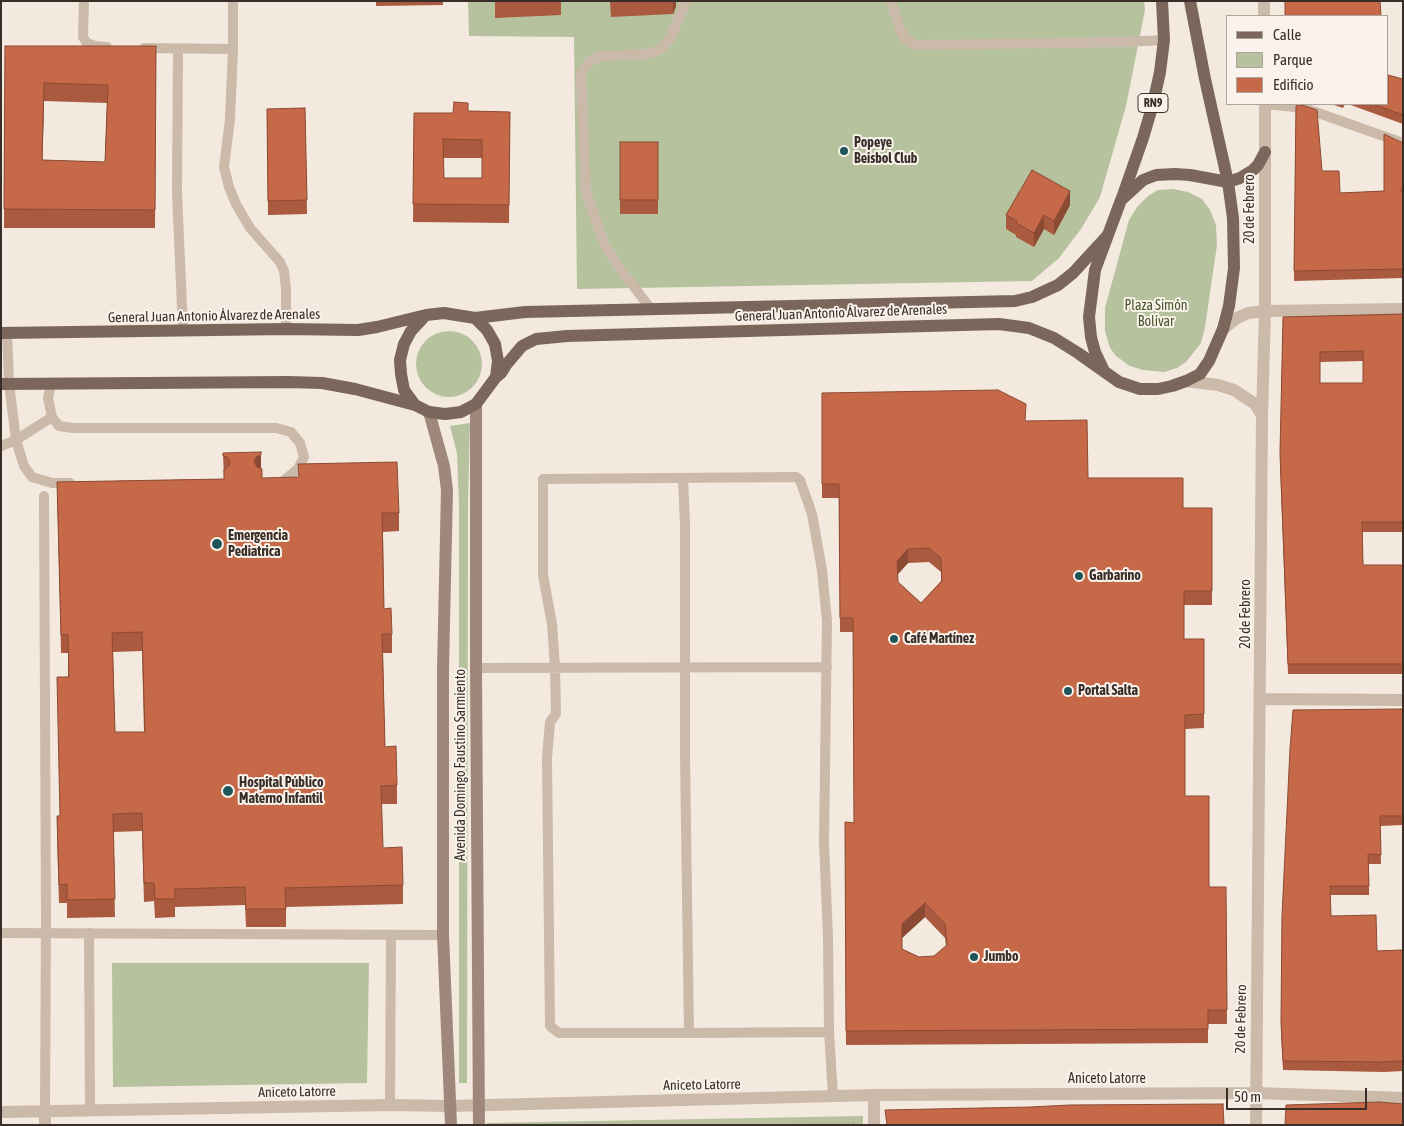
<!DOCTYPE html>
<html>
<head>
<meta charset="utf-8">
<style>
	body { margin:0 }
	#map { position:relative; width:1404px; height:1126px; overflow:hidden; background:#f3e9de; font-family:"Asap Condensed",sans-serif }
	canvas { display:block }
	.frame { position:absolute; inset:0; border:2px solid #392e2a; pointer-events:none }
	.legend { position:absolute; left:1226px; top:15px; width:162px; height:90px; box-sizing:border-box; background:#faf3eb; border:1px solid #ada49e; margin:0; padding:6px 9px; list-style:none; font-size:15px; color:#392e2a }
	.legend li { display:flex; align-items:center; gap:10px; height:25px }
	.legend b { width:25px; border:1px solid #ada49e }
	.scale { position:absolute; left:1226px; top:1088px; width:141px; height:22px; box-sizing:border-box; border:2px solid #392e2a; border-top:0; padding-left:6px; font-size:15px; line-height:18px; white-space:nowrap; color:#392e2a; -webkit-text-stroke:4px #faf3eb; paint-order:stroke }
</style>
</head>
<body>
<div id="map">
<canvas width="1404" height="1126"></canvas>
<div class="frame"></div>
<ul class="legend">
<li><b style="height:6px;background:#7a665b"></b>Calle</li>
<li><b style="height:14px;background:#b6c29e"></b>Parque</li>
<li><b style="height:14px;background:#c66949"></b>Edificio</li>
</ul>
<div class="scale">50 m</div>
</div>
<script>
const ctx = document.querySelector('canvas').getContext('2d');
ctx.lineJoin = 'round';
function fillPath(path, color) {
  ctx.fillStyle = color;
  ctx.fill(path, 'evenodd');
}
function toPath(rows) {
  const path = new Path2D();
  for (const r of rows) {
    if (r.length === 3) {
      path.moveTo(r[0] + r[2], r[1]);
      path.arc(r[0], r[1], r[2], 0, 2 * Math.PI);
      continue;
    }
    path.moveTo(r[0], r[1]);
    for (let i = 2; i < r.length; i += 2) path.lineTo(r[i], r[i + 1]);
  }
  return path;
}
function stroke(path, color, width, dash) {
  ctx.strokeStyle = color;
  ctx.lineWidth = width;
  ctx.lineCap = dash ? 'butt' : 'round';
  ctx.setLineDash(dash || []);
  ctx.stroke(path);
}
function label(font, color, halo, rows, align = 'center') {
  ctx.font = font + ' "Asap Condensed",sans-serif';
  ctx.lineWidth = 4;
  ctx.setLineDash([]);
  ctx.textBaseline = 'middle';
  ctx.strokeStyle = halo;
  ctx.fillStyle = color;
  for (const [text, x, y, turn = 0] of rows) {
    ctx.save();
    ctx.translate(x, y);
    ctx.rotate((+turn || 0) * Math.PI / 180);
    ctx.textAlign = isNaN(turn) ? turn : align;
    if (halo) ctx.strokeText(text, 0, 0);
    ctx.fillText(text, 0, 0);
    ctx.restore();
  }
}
const green = toPath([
	[468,1,1144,1,1145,10,1126,106,1100,197,1081,229,1059,258,1032,281,577,289,574,37,469,36],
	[1173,189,1188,192,1202,199,1210,210,1216,225,1217,245,1205,327,1201,343,1186,362,1177,368,1164,372,1143,370,1130,366,1116,356,1110,348,1105,331,1105,308,1129,220,1137,207,1148,196,1158,190],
	[449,364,33],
	[470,423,468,504,467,1083,459,1083,459,504,457,453,450,426],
	[112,963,369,963,367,1083,113,1087],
	[863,1116,863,1125,487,1125,487,1123]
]);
const path = toPath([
	[797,1125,855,1124,855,1125]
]);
const service = toPath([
	[84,1,83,37,87,43,95,46,107,47],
	[233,1,233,49,230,119,224,167,229,187,236,204,250,228,280,262,284,271,286,289,286,329],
	[891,1,900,29,905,39,916,45,1124,42,1164,40],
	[144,48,233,49],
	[178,49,177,193,183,330],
	[1265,104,1304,108,1403,143],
	[651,309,618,266,604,243,586,192,581,73,589,62,600,56,649,54,661,49,670,39,686,1],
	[7,333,9,383,16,440,24,466,32,477,52,483,70,483],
	[51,384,48,398,52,417,59,426,73,428,276,428,291,432,300,443,304,457,298,469,282,482,277,482],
	[1,446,16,440,52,417],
	[683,478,685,525,685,756,689,1033,829,1032,833,1096],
	[44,496,46,918,45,1111],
	[476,668,827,667],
	[1,933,443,935],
	[89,933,90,1110],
	[689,1033,559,1033,550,1026,547,758,550,722,556,714,555,668,552,624,543,575,543,479,796,477,800,480,812,514,822,570,827,621,824,843,828,936,829,1032],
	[390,1105,391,935]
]);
const minor = toPath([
	[1264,1,1264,16],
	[1186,381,1218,385,1234,390,1255,404,1262,415],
	[1260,699,1403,700],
	[1,1112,390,1105,451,1106,874,1095,1256,1093,1403,1098],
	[45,1125,45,1111],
	[874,1125,874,1095],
	[1256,1125,1262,415,1265,311,1265,104]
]);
const tertiary = toPath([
	[1223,329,1237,318,1248,313,1265,311,1403,309]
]);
const secondary = toPath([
	[476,404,476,668,479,1125],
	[429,412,444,466,447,490,443,669,443,935,451,1125]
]);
const primary = toPath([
	[1122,198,1143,138,1153,104,1160,72,1164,40,1162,1],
	[475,318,487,330,495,344,498,361,496,377],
	[1,333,286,329,358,330,377,327,426,315,444,313,475,318,525,312,1015,301,1032,297,1058,285,1073,273,1108,235],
	[1104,371,1095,352,1091,337,1089,317,1095,270,1121,200,1143,180,1156,175,1175,174,1190,175,1228,182,1240,178,1253,170,1258,165,1265,152],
	[1,384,288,382,322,383,355,389,415,405,429,412,445,414,461,412,476,404,496,377,501,373,506,365,522,346,536,339,567,336,999,324,1029,328,1054,338,1078,353,1119,382,1140,389,1158,389,1172,386,1186,381,1200,374,1209,361,1223,329,1229,306,1234,268,1233,218,1228,182,1205,79,1190,1],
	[415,405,404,390,401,374,400,360,404,344,411,331,426,315]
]);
const wall = toPath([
	[262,1,306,1,262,2],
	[376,1,443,1,443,5,376,6],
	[495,1,561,1,561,15,495,18],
	[610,1,676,1,676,6,673,14,611,17],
	[5,46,156,46,155,228,4,228],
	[44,101,107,103,105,162,42,160],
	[1403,79,1403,124,1348,104,1388,104],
	[1331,104,1345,104,1343,108],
	[1296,106,1322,171,1340,193,1384,191,1403,143,1403,278,1294,281],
	[305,108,307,214,268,215,267,109],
	[468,111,510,112,509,223,413,222,414,113,453,113],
	[443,158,482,158,482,178,444,178],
	[620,142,658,142,658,214,620,214],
	[1070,205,1054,235,1044,229,1034,247,1016,237,1016,235,1006,229,1006,215],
	[1403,314,1403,532,1362,532,1363,565,1403,565,1403,674,1288,674,1280,463,1283,317],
	[1363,361,1363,383,1320,383,1320,362],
	[822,393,1088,478,1183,508,1212,508,1212,605,1184,605,1184,639,1204,639,1204,728,1185,729,1185,796,1209,887,1226,887,1227,1024,1208,1024,1208,1043,846,1045,845,822,854,823,853,632,840,632,839,498,822,498],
	[929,562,941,572,941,581,921,603,898,582,898,574,908,563],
	[925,917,945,938,946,946,934,956,919,957,902,949,902,938],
	[223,453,261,468,262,478,399,513,399,531,383,532,384,609,392,634,392,653,383,653,385,747,397,785,397,804,381,804,383,848,403,885,403,904,286,907,286,927,246,927,245,905,175,907,175,917,155,918,154,901,144,902,142,831,113,832,115,917,67,918,67,903,59,903,57,835,57,816,60,816,68,677,68,653,61,653,57,482,224,479],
	[142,651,144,732,115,732,113,652],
	[1403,709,1403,825,1380,826,1381,864,1369,864,1369,895,1330,895,1331,916,1377,951,1403,950,1403,1071,1384,1072,1283,1070,1281,1031,1282,916]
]);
const shadedWall = toPath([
	[673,1,676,1,676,6,673,14],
	[44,83,44,101,42,178,42,160],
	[1070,191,1070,205,1054,235,1054,221],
	[1044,215,1044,229,1034,247,1034,233],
	[261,455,261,473,256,476,254,461,256,457],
	[908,549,908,563,897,575,897,561],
	[925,903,925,917,902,938,902,924]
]);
const building = toPath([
	[1285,1,1380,1,1381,16,1285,16,1285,1],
	[5,46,156,46,155,210,4,209,5,46],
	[44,83,108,85,105,162,42,160,44,83],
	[1388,75,1403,79,1403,115,1373,104,1388,104,1388,75],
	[454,102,468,103,468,111,510,112,509,205,413,204,414,113,453,113,454,102],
	[443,139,482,140,482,178,444,178,443,139],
	[1297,105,1302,105,1317,110,1322,171,1339,171,1340,193,1384,191,1384,134,1403,143,1403,185,1401,192,1403,192,1403,269,1294,271,1296,106,1297,107,1297,105],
	[305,108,307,200,268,201,267,109,305,108],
	[620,142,658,142,658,200,620,200,620,142],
	[1032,170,1070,191,1054,221,1044,215,1034,233,1016,223,1017,221,1006,215,1032,170],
	[1403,314,1403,522,1362,522,1363,565,1403,565,1403,664,1288,664,1280,453,1283,317,1403,314],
	[1363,351,1363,383,1320,383,1320,352,1363,351],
	[998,390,1026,404,1025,421,1087,420,1088,478,1183,478,1183,508,1212,508,1212,591,1184,591,1184,639,1204,639,1204,714,1185,715,1185,796,1209,796,1209,887,1226,887,1227,1010,1208,1010,1208,1029,846,1031,845,822,854,823,853,618,840,618,839,484,822,484,822,393,998,390],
	[929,548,941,558,942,581,921,603,898,582,897,561,908,549,929,548],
	[925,903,945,924,947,945,934,956,919,957,902,949,902,924,925,903],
	[261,452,261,455,256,457,254,461,257,467,262,469,262,478,299,477,298,464,397,462,399,513,382,513,384,609,391,608,392,634,382,634,385,747,396,746,397,785,381,786,383,848,402,847,403,885,285,888,286,909,246,909,245,887,175,889,175,899,155,899,154,883,144,883,142,813,113,814,115,899,67,900,67,884,59,885,57,816,60,816,57,677,69,677,68,635,61,635,57,482,224,479,224,469,229,466,230,462,227,457,223,456,223,453,261,452],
	[142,632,145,732,115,732,112,633,142,632],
	[1403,709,1403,816,1380,816,1381,855,1368,854,1369,886,1330,886,1331,916,1376,915,1377,951,1403,950,1403,1061,1384,1062,1283,1061,1281,1022,1282,916,1290,749,1293,710,1403,709],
	[1379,1102,1403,1104,1403,1125,1285,1125,1286,1105,1379,1102],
	[1223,1104,1224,1125,887,1125,885,1110,1030,1107,1070,1105,1223,1104]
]);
const markers = [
	[844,151,5,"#1f565a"],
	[217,544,6,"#1f565a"],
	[1079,576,5,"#1f565a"],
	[894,639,5,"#1f565a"],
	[1068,691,5,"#1f565a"],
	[228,791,6,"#1f565a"],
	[974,957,5,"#1f565a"]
];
const shields = [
	[1153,103,30]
];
const shieldNames = [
	["RN9",1153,103]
];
const poiNames = [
	["Popeye",854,143],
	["Beisbol Club",854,159],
	["Emergencia",228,536],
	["Pediatrica",228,552],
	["Garbarino",1089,576],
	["Café Martínez",904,639],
	["Portal Salta",1078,691],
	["Hospital Público",239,783],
	["Materno Infantil",239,799],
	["Jumbo",984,957]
];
const streetNames = [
	["20 de Febrero",1250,209,-90],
	["General Juan Antonio Álvarez de Arenales",841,313,-2],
	["General Juan Antonio Álvarez de Arenales",214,316,-1],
	["20 de Febrero",1246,614,-90],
	["Avenida Domingo Faustino Sarmiento",461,765,-90],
	["20 de Febrero",1241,1019,-89],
	["Aniceto Latorre",1107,1079],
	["Aniceto Latorre",702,1085,-1],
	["Aniceto Latorre",297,1092,-1]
];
const parkNames = [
	["Plaza Simón",1156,306],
	["Bolívar",1156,322]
];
fillPath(green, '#b6c29e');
stroke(path, '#b7a394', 3, [2.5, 2.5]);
stroke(service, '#cbb9aa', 10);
stroke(minor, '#cbb9aa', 12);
stroke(tertiary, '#cbb9aa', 12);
stroke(secondary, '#9f887b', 12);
stroke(primary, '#7a665b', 12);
fillPath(wall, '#aa5a3f');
fillPath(shadedWall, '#8b4a33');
fillPath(building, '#c66949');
stroke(building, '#8b4a33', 1);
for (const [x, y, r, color] of markers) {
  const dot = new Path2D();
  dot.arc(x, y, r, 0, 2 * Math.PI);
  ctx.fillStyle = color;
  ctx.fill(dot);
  stroke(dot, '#faf3eb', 2);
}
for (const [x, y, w] of shields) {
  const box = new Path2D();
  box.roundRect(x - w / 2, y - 9.5, w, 19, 4);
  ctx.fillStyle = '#faf3eb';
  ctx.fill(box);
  stroke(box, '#392e2a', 1);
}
label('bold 12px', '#392e2a', null, shieldNames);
label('bold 14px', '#392e2a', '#faf3eb', poiNames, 'left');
label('14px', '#392e2a', '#faf3eb', streetNames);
label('14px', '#47572d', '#faf3eb', parkNames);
</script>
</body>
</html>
